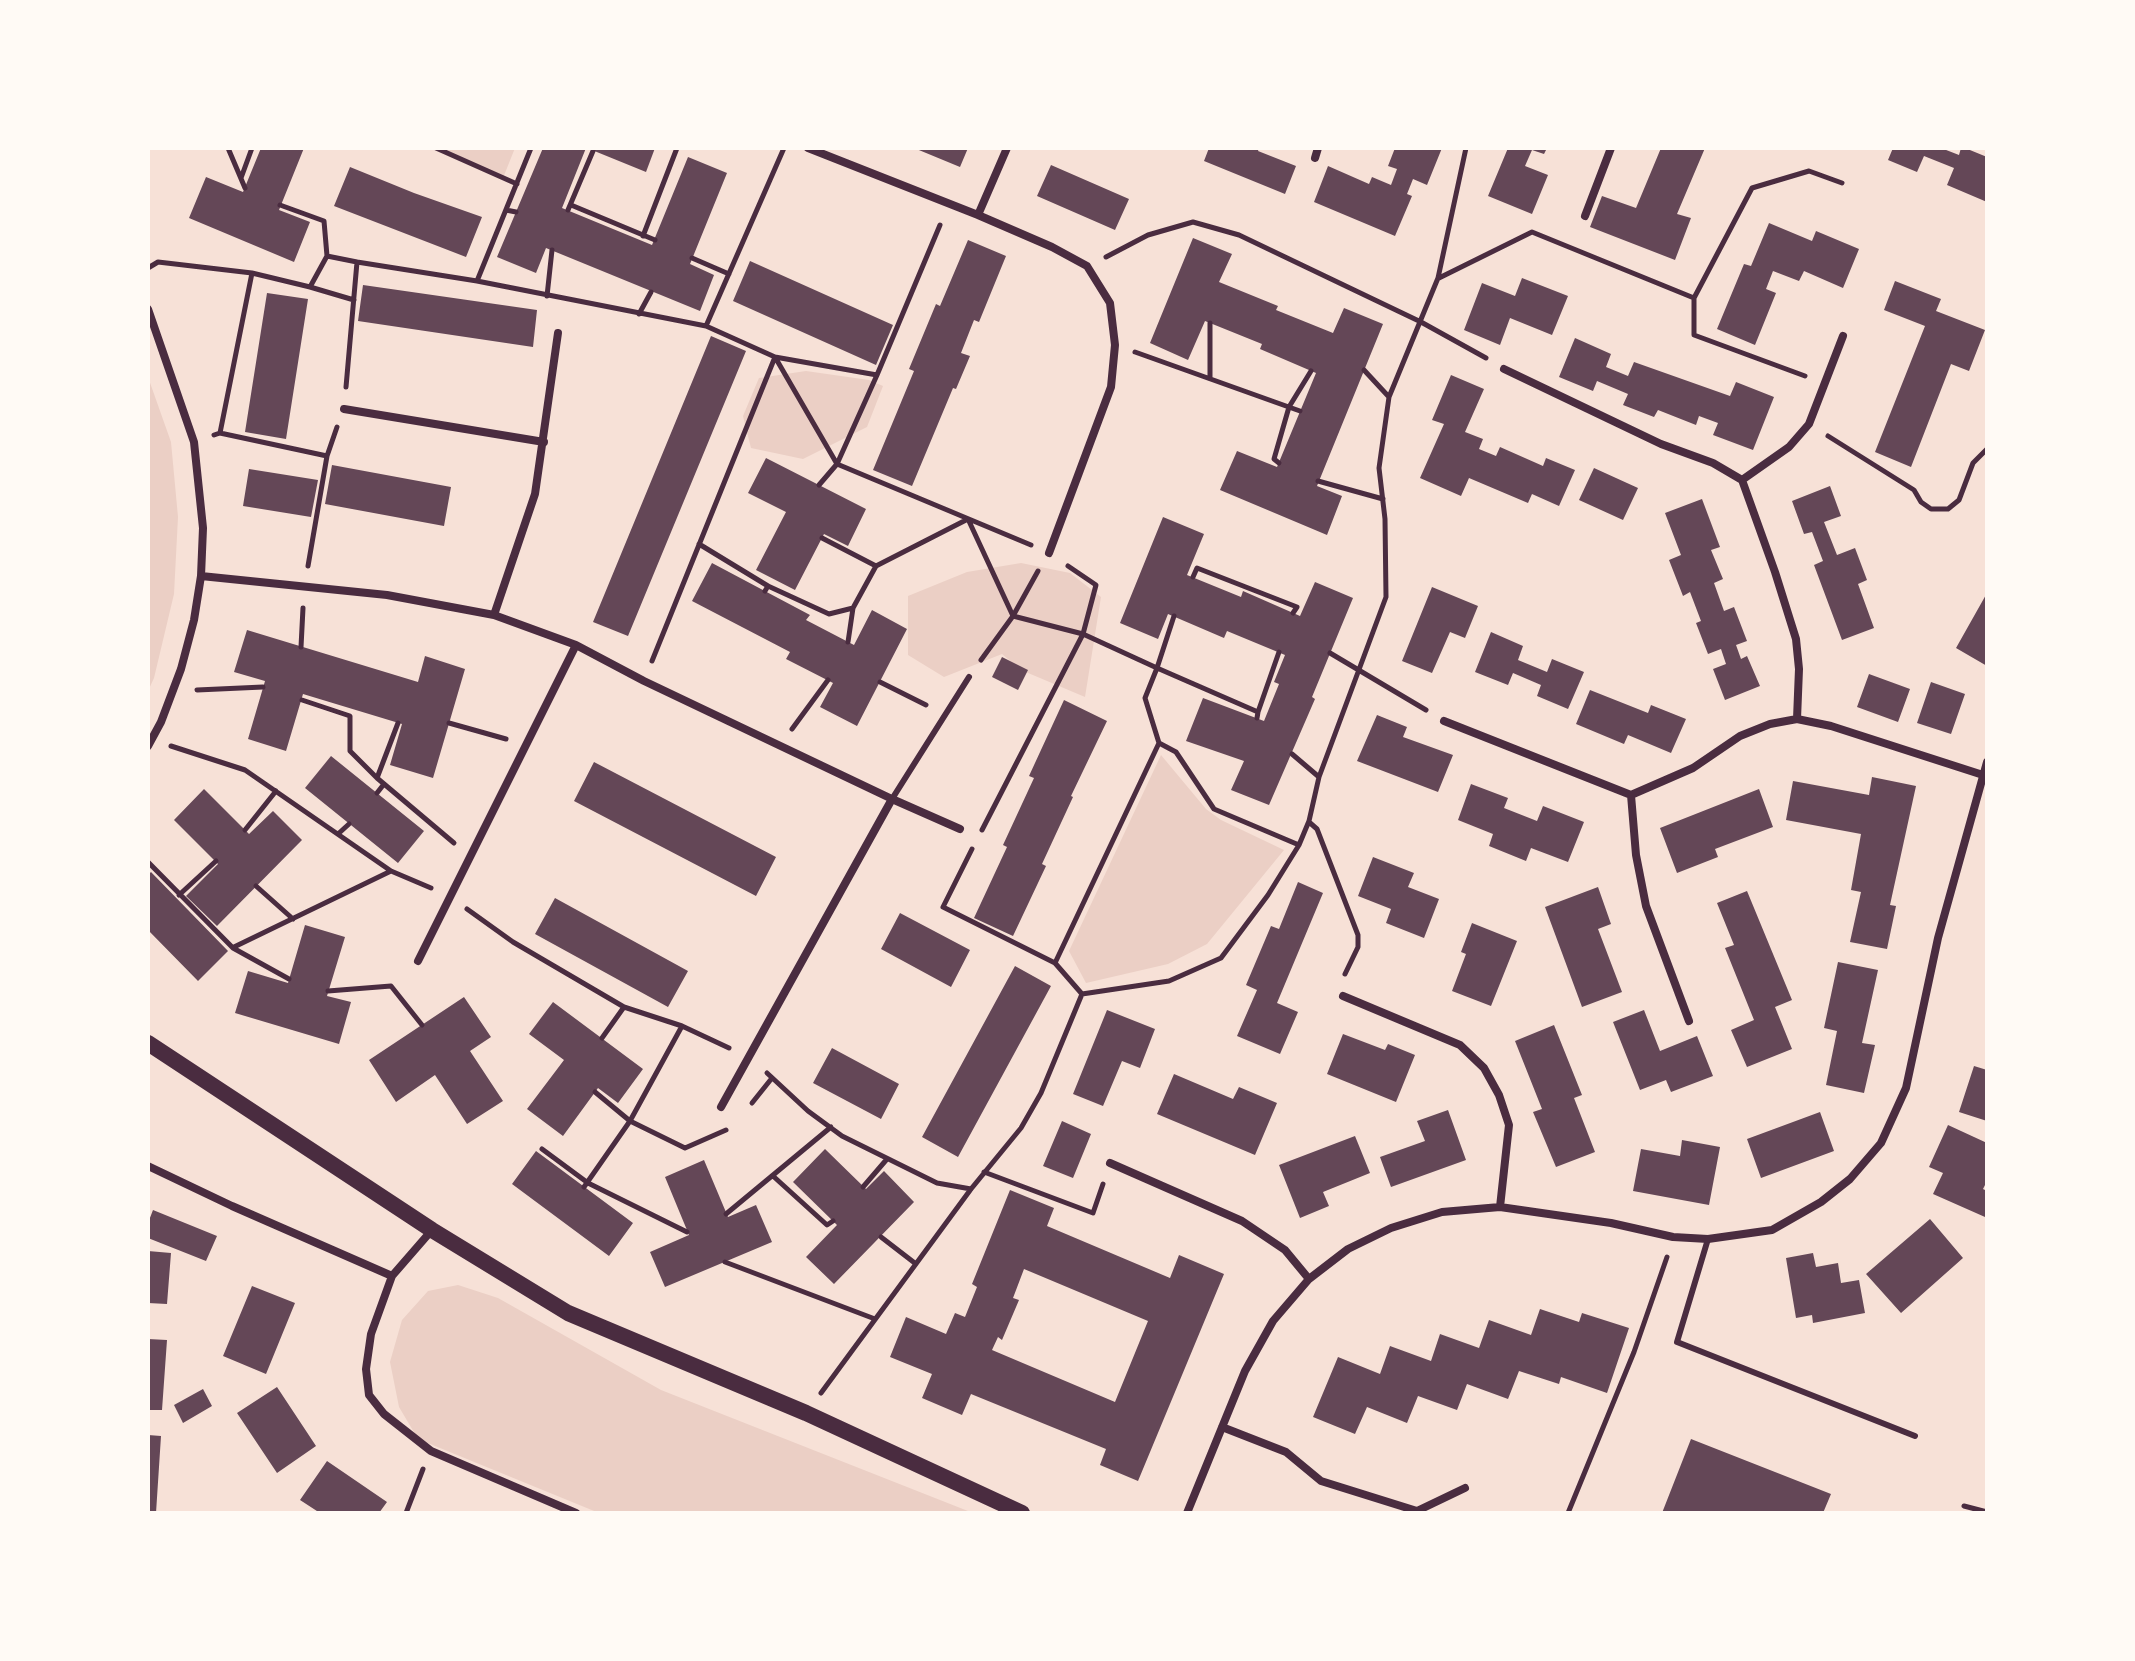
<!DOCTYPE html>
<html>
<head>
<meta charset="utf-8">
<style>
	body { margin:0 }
	#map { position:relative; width:2135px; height:1661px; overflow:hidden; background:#f7e1d7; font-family:"Alegreya Sans",sans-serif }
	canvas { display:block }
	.frame { position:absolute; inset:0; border:150px solid #fffaf5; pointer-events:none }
</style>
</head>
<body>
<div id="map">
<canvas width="2135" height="1661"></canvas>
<div class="frame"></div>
</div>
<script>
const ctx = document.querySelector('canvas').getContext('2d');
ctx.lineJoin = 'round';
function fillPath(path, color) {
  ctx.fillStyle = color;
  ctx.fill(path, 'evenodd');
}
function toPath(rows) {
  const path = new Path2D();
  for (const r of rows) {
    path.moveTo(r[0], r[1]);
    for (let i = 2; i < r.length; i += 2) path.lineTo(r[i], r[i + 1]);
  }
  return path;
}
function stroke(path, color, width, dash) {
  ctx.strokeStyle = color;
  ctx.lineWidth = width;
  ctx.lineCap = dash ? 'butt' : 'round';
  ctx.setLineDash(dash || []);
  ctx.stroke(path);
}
const green = toPath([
	[437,148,515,148,503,178],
	[806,371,869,380,883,386,867,427,803,459,751,448,743,416,759,378],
	[148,377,171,442,178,517,174,594,154,678,148,691],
	[1021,563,1070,573,1101,597,1085,697,1021,670,1002,654,944,677,908,655,908,596,967,572],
	[1161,755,1206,809,1221,820,1284,850,1207,944,1168,964,1086,983,1069,951],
	[458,1285,498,1298,661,1390,973,1513,599,1513,418,1439,399,1407,390,1362,402,1320,428,1291]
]);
const building = toPath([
	[261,148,304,148,279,210,310,222,294,262,189,218,206,177,243,192],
	[543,148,586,148,562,208,652,245,688,157,727,173,690,264,714,275,700,311,546,248,536,273,497,257],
	[587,148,655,148,646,172],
	[914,148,968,148,960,167],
	[1209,148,1259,148,1258,151,1296,166,1285,194,1204,161],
	[1395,148,1442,148,1427,185,1413,179,1407,194,1412,196,1395,236,1314,202,1328,166,1369,184,1372,177,1391,185,1397,169,1388,166],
	[1508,148,1547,148,1544,154,1532,150,1525,166,1548,175,1532,214,1488,196],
	[1661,148,1705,148,1677,214,1691,218,1675,260,1590,227,1602,196,1636,208],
	[1893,148,1941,148,1959,155,1961,148,1965,148,1987,157,1987,202,1947,185,1954,168,1924,156,1917,172,1888,160],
	[1051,165,1129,199,1115,230,1037,196],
	[350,167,414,193,482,217,466,257,334,206],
	[1769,223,1812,241,1816,231,1859,249,1843,288,1804,271,1799,281,1773,271,1766,289,1776,293,1755,345,1717,329,1744,264,1751,266],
	[1193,238,1232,254,1219,282,1278,306,1276,310,1333,333,1344,308,1383,324,1317,486,1342,496,1327,535,1220,490,1237,451,1277,467,1316,373,1260,349,1262,344,1205,321,1188,360,1150,343],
	[968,240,1006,256,979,322,974,320,961,353,970,356,956,389,953,388,912,486,873,470,914,371,909,369,936,304,940,306],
	[750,261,893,325,876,365,733,301],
	[1522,278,1568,296,1552,335,1510,318,1500,345,1464,330,1482,283,1515,296],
	[1895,281,1941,299,1936,311,1985,330,1969,371,1951,364,1911,467,1875,452,1925,326,1884,310],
	[363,285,537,310,533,347,358,321],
	[267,293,308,299,286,439,245,432],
	[711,336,746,351,628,636,593,622],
	[1575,338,1611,354,1606,367,1628,376,1634,362,1730,396,1736,382,1774,397,1753,450,1713,435,1718,423,1699,416,1696,425,1658,410,1654,417,1623,405,1628,394,1597,381,1593,391,1559,377],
	[1451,375,1484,389,1465,432,1483,439,1479,449,1496,456,1500,447,1543,466,1546,458,1575,470,1559,506,1532,494,1528,503,1469,478,1461,496,1420,478,1444,424,1432,420],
	[766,458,866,509,848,546,824,534,795,590,756,570,786,512,748,493],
	[332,465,451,487,444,526,325,504],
	[1594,468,1638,488,1623,520,1579,500],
	[249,469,318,480,311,517,243,506],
	[1830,486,1841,516,1824,522,1837,555,1855,548,1867,580,1858,584,1874,628,1842,640,1814,565,1823,561,1812,532,1804,534,1792,501],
	[1702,499,1720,547,1711,550,1723,579,1714,583,1724,611,1734,607,1747,641,1736,645,1741,659,1747,656,1760,686,1725,700,1713,669,1726,664,1721,649,1708,654,1696,623,1701,621,1690,592,1683,596,1669,560,1681,555,1665,513],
	[1163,517,1204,534,1187,575,1241,597,1243,591,1300,616,1315,582,1353,598,1312,697,1315,699,1269,805,1231,790,1244,761,1186,741,1203,698,1264,721,1279,684,1274,682,1285,655,1227,631,1224,638,1168,614,1158,639,1120,623],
	[712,563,810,615,806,620,854,645,872,610,907,629,857,726,820,707,833,683,786,659,790,652,692,601],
	[1432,587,1478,606,1465,638,1450,632,1432,673,1402,661],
	[1987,593,1987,666,1956,648],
	[247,630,418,682,425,656,465,669,433,778,390,765,402,724,303,694,286,751,248,739,265,681,234,672],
	[1491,632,1523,646,1518,660,1547,672,1552,659,1584,672,1568,709,1537,696,1541,685,1513,673,1508,685,1475,672],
	[1002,657,1028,670,1018,690,992,677],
	[1869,674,1910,689,1898,722,1857,707],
	[1931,682,1965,694,1951,734,1917,723],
	[1590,690,1648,713,1651,705,1686,719,1671,753,1628,735,1624,744,1576,724],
	[1064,700,1107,721,1071,796,1073,797,1042,864,1046,866,1013,936,974,918,1007,847,1003,845,1034,778,1029,776],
	[1377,715,1407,727,1403,737,1453,755,1438,792,1357,761],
	[331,756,424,831,398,863,305,788],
	[594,762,776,857,756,896,574,801],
	[1872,777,1916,786,1890,905,1896,906,1887,949,1850,942,1861,892,1851,890,1861,834,1786,820,1793,781,1869,795],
	[1471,784,1508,798,1504,808,1537,821,1543,806,1584,822,1568,862,1531,848,1526,861,1489,846,1493,834,1458,820],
	[204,789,249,834,273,811,302,840,217,926,186,896,218,864,174,820],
	[1759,789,1773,827,1715,849,1718,857,1677,873,1660,828],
	[1373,857,1414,873,1408,887,1439,899,1424,938,1386,923,1391,909,1358,896],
	[151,872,228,951,198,981,148,930,148,875],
	[1298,882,1323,893,1277,1003,1298,1012,1280,1054,1237,1036,1257,990,1246,985,1271,926,1279,929],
	[1598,887,1611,924,1598,929,1622,992,1582,1007,1545,907],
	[1747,891,1792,1000,1775,1007,1792,1049,1747,1067,1731,1030,1754,1020,1725,948,1734,945,1717,903],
	[555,898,688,971,668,1007,535,934],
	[900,913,970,950,951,987,881,949],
	[1472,923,1517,941,1491,1006,1452,991,1466,954,1461,952],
	[305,925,345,937,327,996,351,1002,339,1044,235,1013,248,971,288,983],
	[1838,962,1878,970,1862,1043,1875,1045,1864,1093,1826,1085,1837,1031,1824,1028],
	[1015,966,1051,986,958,1157,922,1137],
	[464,997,491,1037,470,1051,503,1101,467,1124,435,1075,396,1102,369,1060],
	[553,1002,643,1069,618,1103,598,1088,563,1136,527,1109,564,1060,529,1034],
	[1107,1010,1155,1029,1140,1068,1122,1061,1103,1106,1073,1094],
	[1644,1010,1660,1051,1697,1036,1713,1076,1671,1092,1666,1080,1640,1090,1613,1022],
	[1554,1025,1582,1095,1574,1098,1595,1152,1556,1167,1533,1112,1542,1109,1515,1041],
	[1343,1034,1385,1050,1388,1044,1415,1055,1396,1102,1327,1074],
	[832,1048,899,1084,881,1119,813,1083],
	[1974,1066,1987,1070,1987,1121,1959,1112],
	[1174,1074,1233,1099,1239,1087,1277,1103,1255,1155,1157,1114],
	[1448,1110,1466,1160,1391,1187,1380,1157,1425,1141,1417,1121],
	[1820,1112,1834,1151,1761,1178,1747,1139],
	[1062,1121,1091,1134,1073,1178,1043,1166],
	[1948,1125,1987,1143,1987,1181,1983,1189,1987,1191,1985,1217,1933,1194,1943,1173,1929,1167],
	[1355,1136,1370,1173,1323,1192,1329,1206,1300,1218,1279,1165],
	[1682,1140,1720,1147,1709,1205,1633,1191,1641,1149,1680,1156],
	[825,1149,866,1189,884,1171,914,1202,834,1284,806,1257,837,1225,793,1182],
	[536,1151,633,1223,609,1256,512,1184],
	[704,1160,728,1217,756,1205,772,1242,665,1287,650,1252,689,1235,665,1177],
	[1010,1190,1054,1208,1047,1226,1170,1278,1179,1255,1224,1274,1138,1481,1100,1465,1106,1449,971,1394,962,1415,922,1398,932,1374,890,1357,906,1317,946,1334,955,1313,965,1317,977,1287,972,1284],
	[1024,1269,1148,1321,1115,1402,992,1350,998,1337,1002,1340,1019,1300,1013,1298],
	[153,1210,217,1236,206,1261,148,1238,148,1223],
	[1930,1219,1963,1258,1901,1313,1866,1274],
	[148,1251,171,1253,167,1304,148,1303],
	[1813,1253,1816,1267,1838,1263,1841,1283,1859,1280,1865,1313,1813,1323,1812,1315,1796,1318,1786,1258],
	[252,1286,295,1303,266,1374,223,1356],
	[1540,1309,1579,1322,1582,1313,1629,1328,1607,1393,1561,1377,1559,1384,1519,1371,1508,1399,1467,1384,1457,1410,1418,1396,1407,1423,1367,1407,1355,1434,1313,1417,1338,1357,1380,1374,1390,1346,1431,1361,1440,1334,1479,1348,1489,1320,1531,1335],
	[148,1339,167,1340,162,1410,148,1410],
	[277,1387,316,1446,277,1473,237,1413],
	[203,1389,212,1406,183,1423,174,1405],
	[148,1435,161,1436,156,1513,148,1513],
	[1691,1439,1831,1494,1823,1513,1662,1513],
	[327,1461,387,1502,379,1513,320,1513,300,1500]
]);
const path = toPath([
	[228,148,245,188],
	[436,148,517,184],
	[241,178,252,148],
	[280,205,324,221,327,256],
	[571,205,655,240],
	[506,210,516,212],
	[568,210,593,151],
	[643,236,677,148],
	[1106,257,1148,235,1193,222,1239,235,1421,322,1486,358],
	[692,258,729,274],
	[357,262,477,281,531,148],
	[148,268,158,262,252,273,220,433,214,435],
	[252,273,310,287,327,256,357,262,346,387],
	[1439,278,1532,232,1694,298,1694,335,1805,376],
	[477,281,706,326,775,357,877,375,940,225],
	[310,287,354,300],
	[547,296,552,250],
	[1694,298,1752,188,1809,171,1842,183],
	[639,314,651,292],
	[706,326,784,148],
	[1135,352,1300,411],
	[1364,370,1389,397],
	[877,375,837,464,1031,545],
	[1210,378,1210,323],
	[220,433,327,456],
	[1828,436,1914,490,1921,502,1931,509,1948,509,1959,500,1973,463,1987,449],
	[1279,463,1274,459,1289,407,1311,371],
	[1318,481,1383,499],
	[822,538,876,566,968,519,1013,616,1083,634,982,830],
	[699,544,768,586],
	[308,566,327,456,337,427],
	[1068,566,1096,585,1083,634,1157,668,1145,698,1159,743,1055,963,1082,994],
	[1193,577,1197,568,1297,607,1293,613],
	[765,591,768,586,829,614,853,608],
	[1174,616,1157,668,1258,712,1257,718],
	[848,642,853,608,876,566],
	[301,647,303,608],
	[1330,653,1426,710],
	[981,660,1013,616,1038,571],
	[652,661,775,357,837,464,819,485],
	[880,682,926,705],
	[197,690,263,687],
	[302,700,350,716,350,751,377,778,454,843],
	[1258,712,1279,652],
	[449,723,506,739],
	[792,729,828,680],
	[1159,743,1176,752,1214,809,1299,845],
	[171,746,245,770,391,871,431,888],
	[1292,754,1319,777],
	[377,778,398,723],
	[377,793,384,784],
	[1309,822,1317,829,1358,935,1358,947,1345,974],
	[245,830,276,791],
	[338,834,349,824],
	[972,849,943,907,1055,963],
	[148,862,233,948,289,979],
	[256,886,293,919],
	[179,895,216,861],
	[467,909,513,942,624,1007,682,1026,729,1048],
	[234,947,391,871],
	[328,991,391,986,422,1025],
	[1082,994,1169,981,1221,958,1268,895,1299,845,1309,821,1319,777,1386,597,1385,519,1379,468,1389,397,1438,278,1466,148],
	[602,1038,624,1007],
	[767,1073,808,1111,842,1136,937,1183,971,1189],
	[595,1092,630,1121,685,1148,726,1130],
	[752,1103,772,1078],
	[542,1149,588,1183,687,1232],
	[984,1172,1093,1213,1103,1184],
	[773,1176,827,1225,833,1221],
	[584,1187,630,1121,682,1026],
	[863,1187,887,1159],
	[726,1214,831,1127],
	[881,1237,916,1264],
	[725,1262,875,1319],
	[821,1393,971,1189,1021,1128,1041,1093,1082,994],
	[1964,1506,1987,1512],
	[406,1513,423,1469],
	[1568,1513,1634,1352,1667,1257]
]);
const service = toPath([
	[892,799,969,677],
	[1708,1239,1677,1342,1915,1436]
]);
const minor = toPath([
	[808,148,978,215,1052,247,1087,266,1110,303,1115,345,1111,387,1049,553],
	[1315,158,1318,148],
	[978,215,1007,148],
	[1585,216,1611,148],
	[148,309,194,442,203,528,201,576,194,620,181,669,161,722,148,746],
	[1504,369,1661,444,1713,463,1742,480,1775,572,1796,639,1799,669,1797,719],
	[344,409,544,442],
	[1742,480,1789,447,1809,424,1843,336],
	[201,576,387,595,494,615,576,645,644,681,892,799,960,829],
	[494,615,535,494,558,333],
	[1444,721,1631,795,1693,768,1740,736,1770,724,1797,719,1831,726,1983,775],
	[1631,795,1636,855,1646,906,1689,1021],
	[418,961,576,645],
	[1343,996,1460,1045,1484,1068,1499,1095,1509,1125,1500,1207],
	[721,1107,892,799],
	[1110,1163,1242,1221,1285,1250,1309,1279],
	[148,1166,232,1206,392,1276],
	[432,1230,392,1276,371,1334,366,1369,369,1395,384,1414,431,1451,576,1513],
	[1222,1427,1286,1452,1321,1481,1417,1511,1465,1488],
	[1187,1513,1245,1371,1273,1321,1309,1279,1348,1249,1391,1228,1442,1212,1500,1207,1611,1223,1673,1237,1708,1239,1772,1230,1821,1202,1850,1179,1881,1143,1906,1088,1938,938,1987,762]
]);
const secondary = toPath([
	[148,1043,432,1230,568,1313,806,1413,1022,1513]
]);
fillPath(green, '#ebcfc5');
fillPath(building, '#644757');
stroke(path, '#4a2c40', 5);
stroke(service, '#4a2c40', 6);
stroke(minor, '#4a2c40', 8);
stroke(secondary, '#4a2c40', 16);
</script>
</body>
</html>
